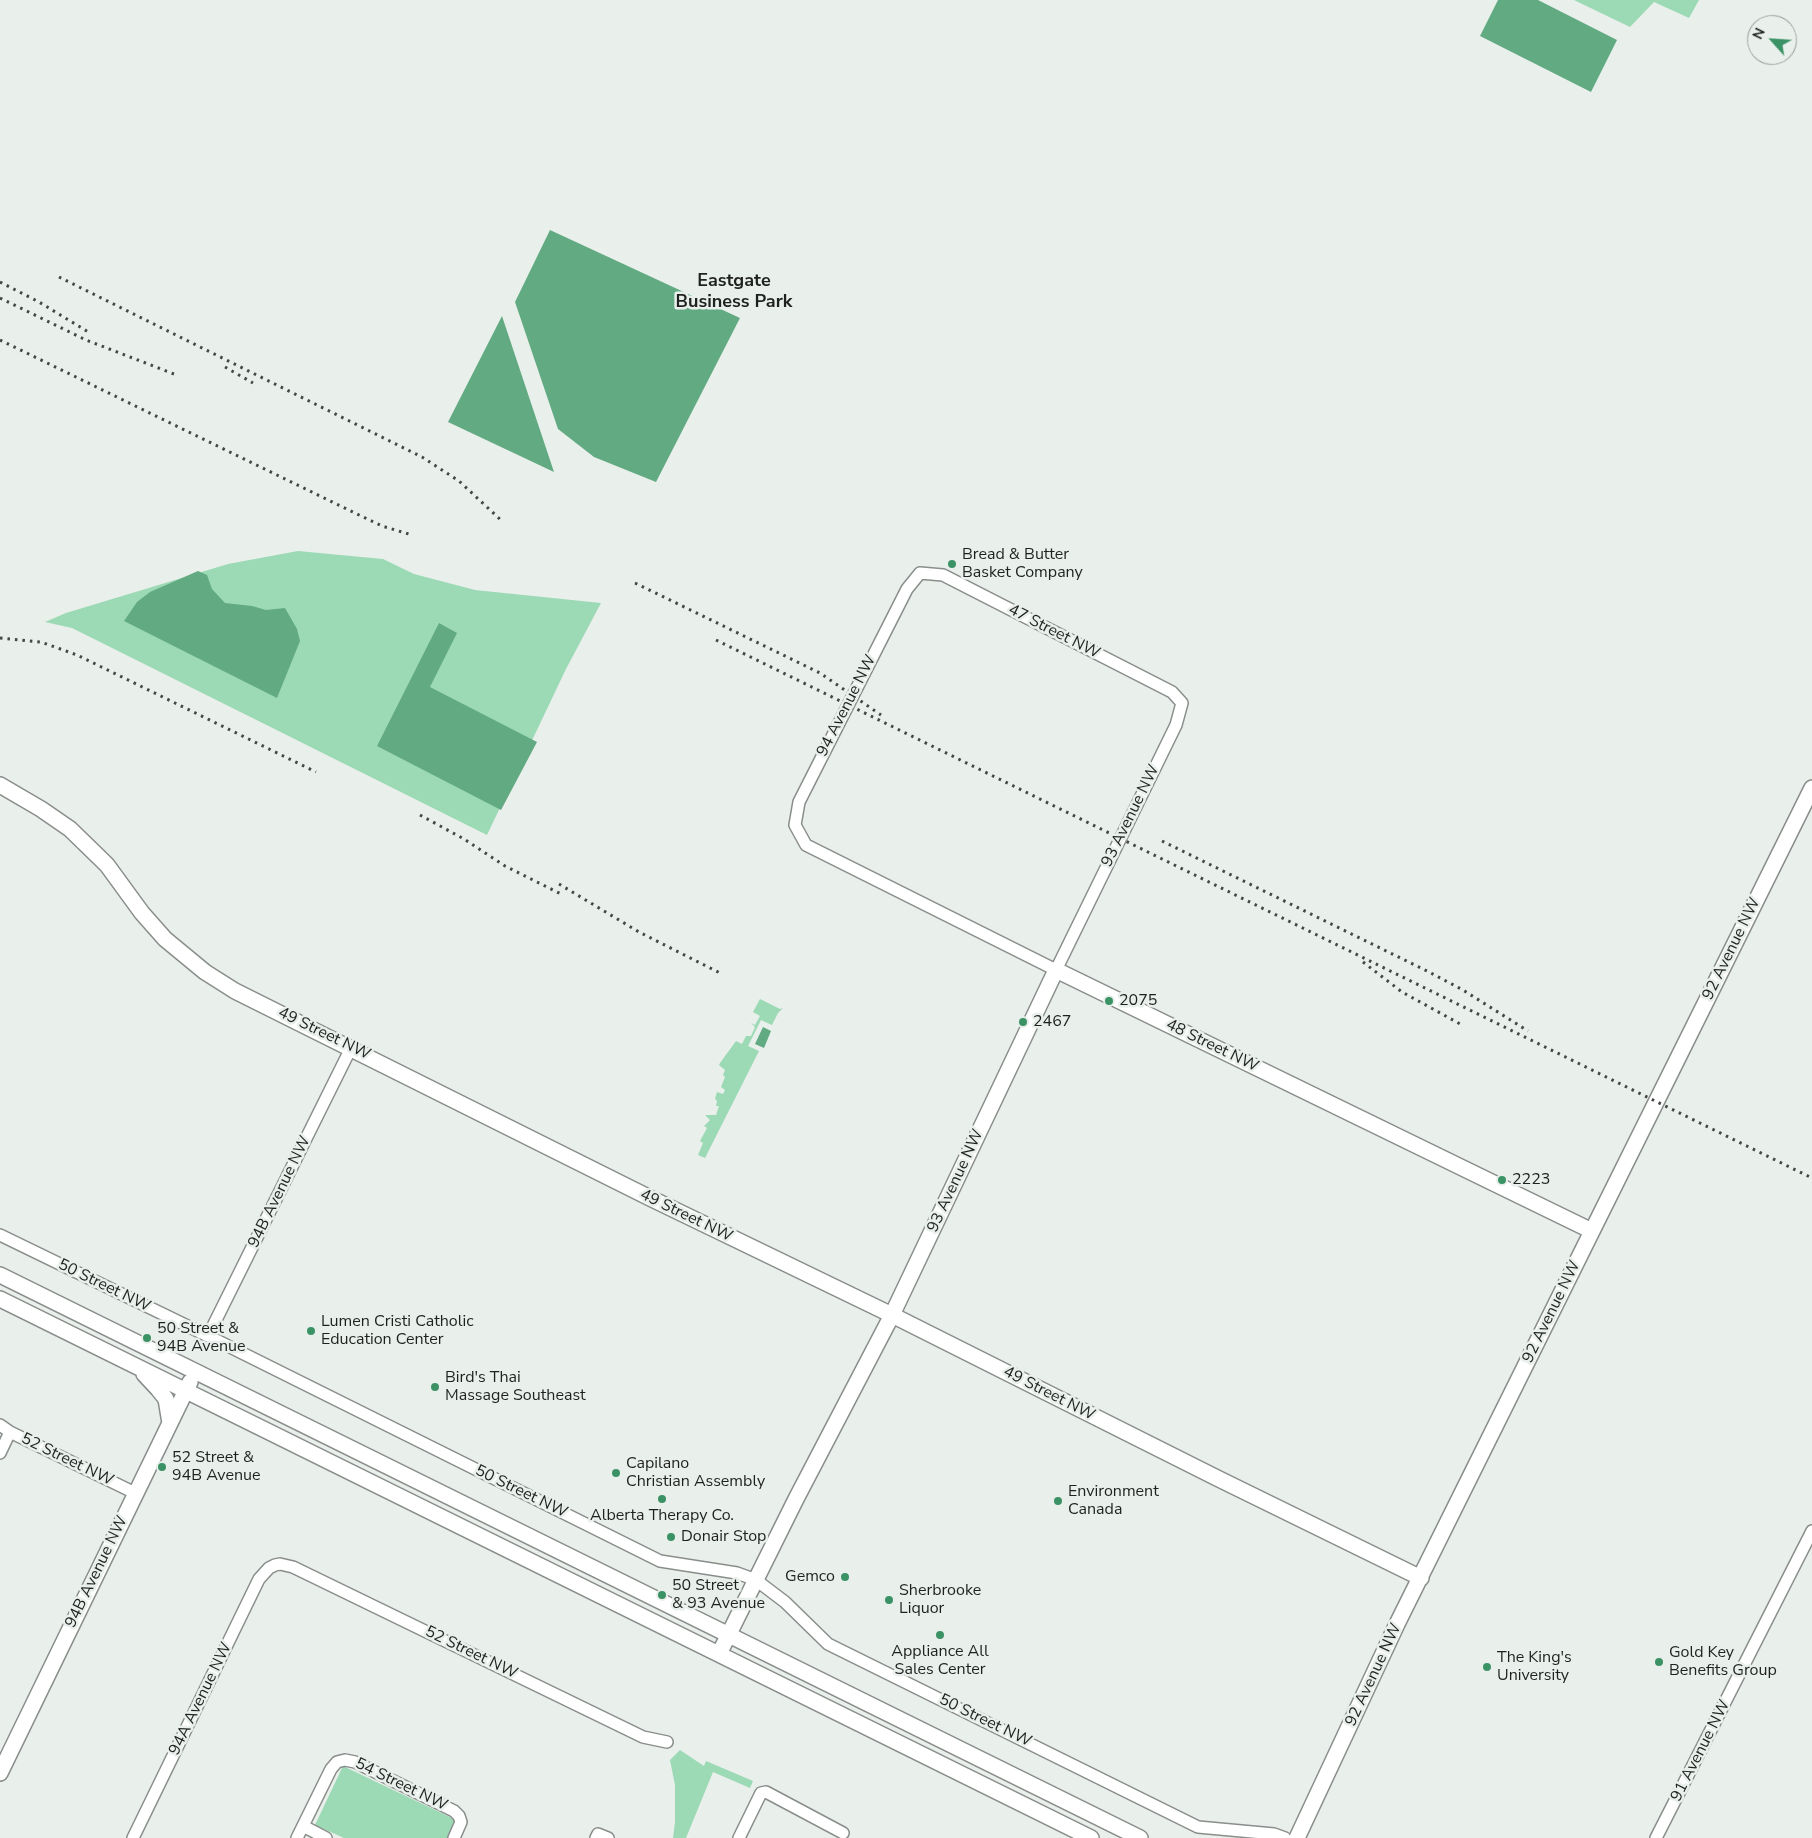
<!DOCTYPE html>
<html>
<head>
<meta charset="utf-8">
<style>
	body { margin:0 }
	#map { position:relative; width:1812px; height:1838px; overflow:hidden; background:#e9efeb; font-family:"Nunito Sans",sans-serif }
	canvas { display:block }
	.north { position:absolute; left:1747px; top:15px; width:50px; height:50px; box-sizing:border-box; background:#e9efeb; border:1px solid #989d9a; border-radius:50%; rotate:296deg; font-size:14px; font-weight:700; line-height:20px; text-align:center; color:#1f2120 }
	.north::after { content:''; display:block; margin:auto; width:18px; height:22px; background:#3b9265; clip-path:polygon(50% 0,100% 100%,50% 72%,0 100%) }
</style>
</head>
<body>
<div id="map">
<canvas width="1812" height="1838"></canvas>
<div class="north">N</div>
</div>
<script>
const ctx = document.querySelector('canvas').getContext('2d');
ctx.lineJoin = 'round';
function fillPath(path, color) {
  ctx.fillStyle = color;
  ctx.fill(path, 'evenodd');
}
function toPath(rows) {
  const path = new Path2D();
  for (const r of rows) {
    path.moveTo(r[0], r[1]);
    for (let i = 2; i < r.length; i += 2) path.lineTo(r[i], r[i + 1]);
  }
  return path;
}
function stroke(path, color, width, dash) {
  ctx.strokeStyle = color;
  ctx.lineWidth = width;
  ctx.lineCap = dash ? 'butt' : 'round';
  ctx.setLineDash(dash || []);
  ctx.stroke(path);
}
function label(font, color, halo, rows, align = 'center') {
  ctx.font = font + ' "Nunito Sans",sans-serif';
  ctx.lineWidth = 5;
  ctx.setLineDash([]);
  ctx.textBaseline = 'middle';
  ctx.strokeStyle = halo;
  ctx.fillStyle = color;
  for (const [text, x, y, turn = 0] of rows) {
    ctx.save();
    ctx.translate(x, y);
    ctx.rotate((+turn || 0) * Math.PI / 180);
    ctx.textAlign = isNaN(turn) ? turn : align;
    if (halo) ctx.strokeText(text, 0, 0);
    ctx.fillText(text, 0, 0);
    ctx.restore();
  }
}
const green = toPath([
	[1574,0,1699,0,1689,18,1654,2,1630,27],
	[298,551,383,559,414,574,475,590,601,603,566,669,487,835,72,628,45,622,66,613,228,564],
	[760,999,780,1009,783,1008,778,1013,772,1025,761,1020,748,1046,759,1051,705,1158,698,1155,703,1143,700,1141,707,1128,704,1126,710,1120,705,1115,716,1115,719,1106,716,1106,717,1101,715,1099,717,1092,723,1094,725,1090,721,1087,725,1077,723,1075,725,1070,719,1065,720,1063,736,1041,742,1044,746,1036,751,1036,755,1027,751,1023,755,1025,760,1016,753,1012],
	[680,1750,704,1766,706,1761,753,1781,750,1788,713,1772,686,1838,673,1838,675,1822,675,1785,670,1760],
	[343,1766,456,1820,448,1838,344,1838,315,1825]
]);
const water = toPath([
	[1498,0,1538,0,1617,40,1591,92,1480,36],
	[550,230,740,318,656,482,594,457,558,429,515,302],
	[502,316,554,472,448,422],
	[198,571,207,575,212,589,225,603,252,606,266,610,285,608,297,629,300,641,277,698,124,621,137,602,150,592],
	[439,623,457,633,430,687,537,742,501,810,377,746],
	[763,1027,771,1031,764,1048,755,1044]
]);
const street = toPath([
	[920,573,943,575,1172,692,1182,703,1176,725,1056,970,806,845,795,825,799,802,907,589,920,573],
	[0,1235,208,1336,660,1561,737,1573,756,1580,785,1602,828,1644,1198,1827,1274,1834,1285,1838],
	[208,1336,351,1048],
	[0,1425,10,1432,135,1493],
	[0,1453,10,1432],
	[303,1826,326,1838],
	[133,1838,259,1579,269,1568,275,1565,280,1564,293,1567,643,1737,667,1742],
	[297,1838,331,1769,337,1762,345,1760,355,1762,454,1811,459,1816,461,1822,454,1838],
	[596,1838,598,1834,608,1838],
	[739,1838,761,1793,766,1792,843,1833],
	[1656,1838,1812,1531]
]);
const secondary = toPath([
	[0,785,41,809,70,829,107,865,142,913,165,939,205,972,235,991,648,1197,892,1315,1219,1479,1421,1578],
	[0,1275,1140,1838],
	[0,1299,1091,1838],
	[144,1374,158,1389,166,1399,170,1423],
	[719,1654,796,1499,892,1315,1056,970,1592,1231],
	[0,1773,190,1382],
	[1297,1838,1397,1624,1812,788]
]);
const rail = toPath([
	[59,277,422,457,459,481,503,522],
	[0,282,39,302,90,333],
	[0,298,86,340,174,374],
	[0,340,359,515,382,526,412,535],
	[225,367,253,383],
	[635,583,820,673,881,715],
	[0,638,41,642,77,655,316,772],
	[716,640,1812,1178],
	[420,815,464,839,505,866,563,895],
	[1162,841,1427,971,1463,990,1528,1031],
	[559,884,639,932,722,974],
	[1363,962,1402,992,1462,1025]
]);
const markers = [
	[952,564,5,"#3b9265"],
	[1109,1001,5,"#3b9265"],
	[1023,1022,5,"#3b9265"],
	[1502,1180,5,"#3b9265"],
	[311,1331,5,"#3b9265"],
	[147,1338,5,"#3b9265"],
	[435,1387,5,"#3b9265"],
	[162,1467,5,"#3b9265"],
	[616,1473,5,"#3b9265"],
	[662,1499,5,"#3b9265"],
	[1058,1501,5,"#3b9265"],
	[671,1537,5,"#3b9265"],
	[845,1577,5,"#3b9265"],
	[662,1595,5,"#3b9265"],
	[889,1600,5,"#3b9265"],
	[940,1635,5,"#3b9265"],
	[1659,1662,5,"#3b9265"],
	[1487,1667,5,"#3b9265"]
];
const poiNames = [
	["Bread & Butter",962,555],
	["Basket Company",962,573],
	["2075",1119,1001],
	["2467",1033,1022],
	["2223",1512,1180],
	["Lumen Cristi Catholic",321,1322],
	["Education Center",321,1340],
	["50 Street &",157,1329],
	["94B Avenue",157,1347],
	["Bird's Thai",445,1378],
	["Massage Southeast",445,1396],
	["52 Street &",172,1458],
	["94B Avenue",172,1476],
	["Capilano",626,1464],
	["Christian Assembly",626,1482],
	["Environment",1068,1492],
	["Canada",1068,1510],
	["Alberta Therapy Co.",662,1516,"center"],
	["Donair Stop",681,1537],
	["Gemco",835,1577,"right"],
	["50 Street",672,1586],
	["& 93 Avenue",672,1604],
	["Sherbrooke",899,1591],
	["Liquor",899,1609],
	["Appliance All",940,1652,"center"],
	["Sales Center",940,1670,"center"],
	["Gold Key",1669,1653],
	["Benefits Group",1669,1671],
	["The King's",1497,1658],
	["University",1497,1676]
];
const streetNames = [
	["47 Street NW",1054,632,27],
	["94 Avenue NW",847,706,-63],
	["93 Avenue NW",1131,816,-64],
	["92 Avenue NW",1732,949,-64],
	["49 Street NW",324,1034,26],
	["48 Street NW",1212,1046,26],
	["93 Avenue NW",956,1181,-65],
	["94B Avenue NW",280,1192,-64],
	["49 Street NW",686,1216,26],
	["50 Street NW",104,1286,26],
	["92 Avenue NW",1552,1312,-64],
	["49 Street NW",1049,1394,27],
	["52 Street NW",67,1460,26],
	["50 Street NW",521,1492,26],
	["94B Avenue NW",97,1572,-64],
	["52 Street NW",471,1653,26],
	["92 Avenue NW",1374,1675,-65],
	["94A Avenue NW",201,1699,-64],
	["50 Street NW",985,1721,26],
	["91 Avenue NW",1701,1751,-63],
	["54 Street NW",401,1785,26]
];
const neighbourhoodNames = [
	["Eastgate",734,282],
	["Business Park",734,303]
];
fillPath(green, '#9cd9b5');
fillPath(water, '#62aa82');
stroke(street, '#898e8b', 14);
stroke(secondary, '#898e8b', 18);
stroke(street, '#fff', 11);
stroke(secondary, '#fff', 15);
stroke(rail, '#444745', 3, [2.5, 5]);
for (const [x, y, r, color] of markers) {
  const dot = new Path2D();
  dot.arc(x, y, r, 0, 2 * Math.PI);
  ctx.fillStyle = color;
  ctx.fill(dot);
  stroke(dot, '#e9efeb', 2);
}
label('16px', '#1f2120', '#e9efeb', poiNames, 'left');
label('16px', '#1f2120', '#e9efeb', streetNames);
label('bold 18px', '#1f2120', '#e9efeb', neighbourhoodNames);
</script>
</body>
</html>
